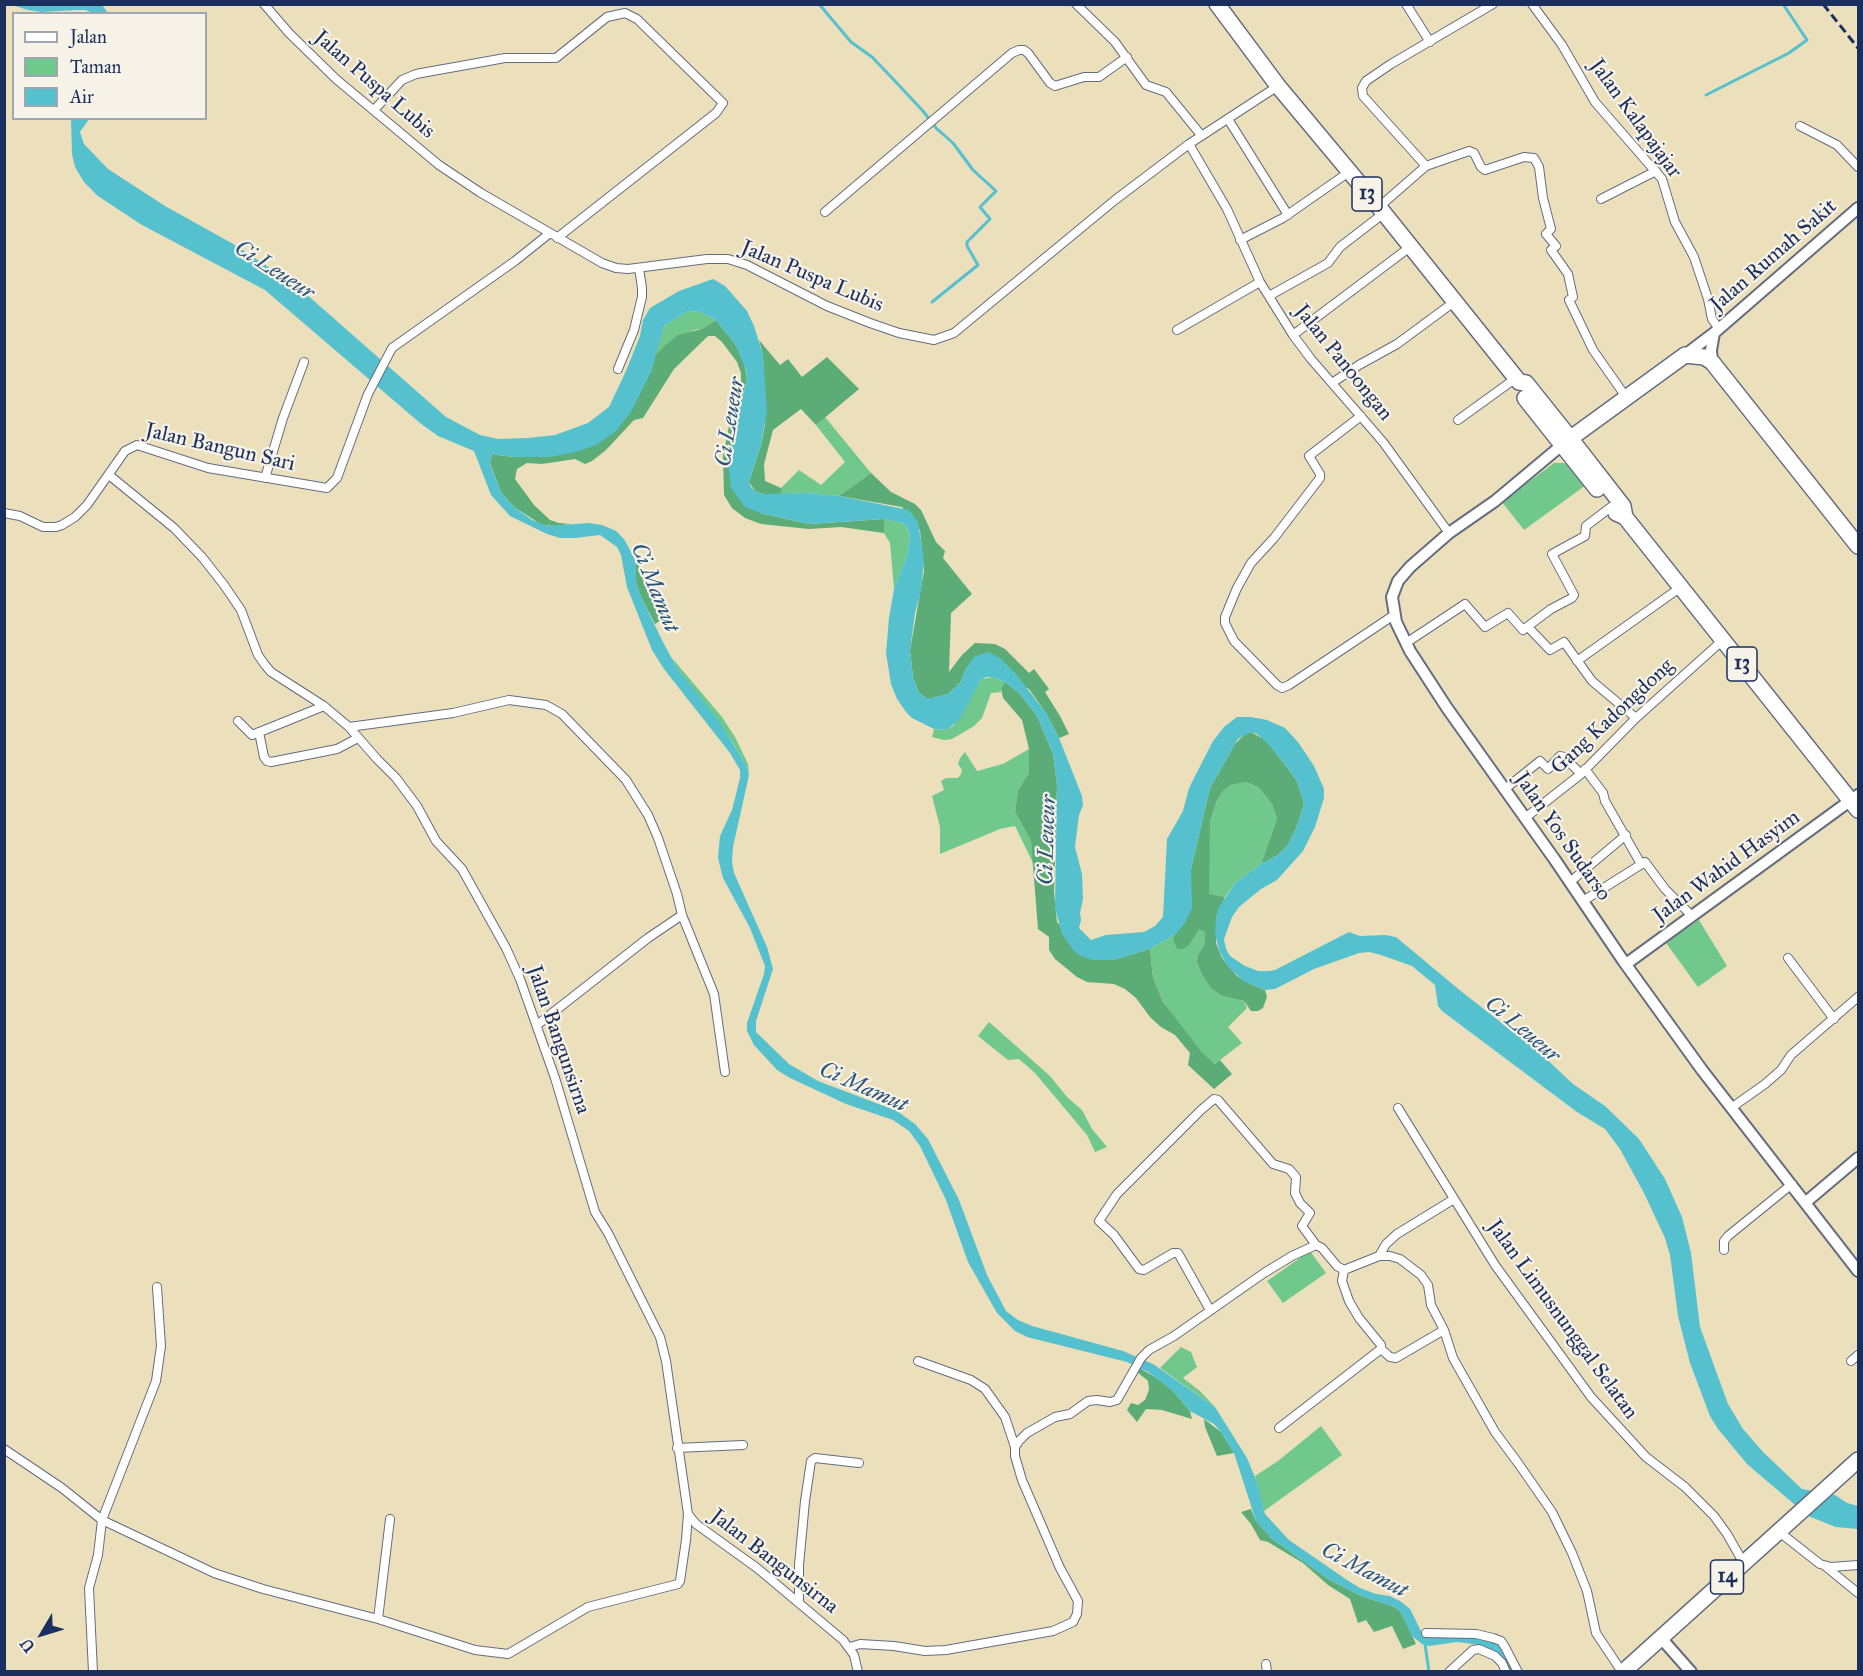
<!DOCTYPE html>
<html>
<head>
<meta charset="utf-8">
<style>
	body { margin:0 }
	#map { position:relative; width:1863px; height:1676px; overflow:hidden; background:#ebdfbc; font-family:"IM FELL Great Primer",serif }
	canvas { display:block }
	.frame { position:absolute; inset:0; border:6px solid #1b2f5e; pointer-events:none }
	.legend { position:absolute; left:12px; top:12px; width:195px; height:108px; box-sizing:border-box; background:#f7f3e8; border:2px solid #9fa5b1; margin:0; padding:8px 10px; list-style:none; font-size:18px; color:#1b2f5e }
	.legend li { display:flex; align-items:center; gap:12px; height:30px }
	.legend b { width:30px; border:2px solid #9fa5b1 }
	.north { position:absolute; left:12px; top:1604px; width:60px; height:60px; -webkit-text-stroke:4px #f7f3e8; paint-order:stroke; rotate:232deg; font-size:16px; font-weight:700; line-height:24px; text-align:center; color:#1b2f5e }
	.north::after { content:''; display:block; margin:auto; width:21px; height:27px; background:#1b2f5e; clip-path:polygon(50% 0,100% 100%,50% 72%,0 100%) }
</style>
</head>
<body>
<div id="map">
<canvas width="1863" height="1676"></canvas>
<div class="frame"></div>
<ul class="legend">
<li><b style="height:8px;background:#fff"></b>Jalan</li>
<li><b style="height:16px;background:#71c88d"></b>Taman</li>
<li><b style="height:16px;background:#55c1cf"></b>Air</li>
</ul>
<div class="north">U</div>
</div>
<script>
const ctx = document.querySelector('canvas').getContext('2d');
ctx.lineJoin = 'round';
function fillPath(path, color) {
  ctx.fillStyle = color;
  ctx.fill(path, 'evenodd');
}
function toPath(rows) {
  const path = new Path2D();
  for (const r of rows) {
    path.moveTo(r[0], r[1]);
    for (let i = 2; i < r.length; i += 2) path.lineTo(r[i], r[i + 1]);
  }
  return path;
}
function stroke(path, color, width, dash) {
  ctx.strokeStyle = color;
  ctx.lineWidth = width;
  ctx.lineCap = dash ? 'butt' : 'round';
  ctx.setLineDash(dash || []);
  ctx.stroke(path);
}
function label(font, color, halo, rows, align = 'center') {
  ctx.font = font + ' "IM FELL Great Primer",serif';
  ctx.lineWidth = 4.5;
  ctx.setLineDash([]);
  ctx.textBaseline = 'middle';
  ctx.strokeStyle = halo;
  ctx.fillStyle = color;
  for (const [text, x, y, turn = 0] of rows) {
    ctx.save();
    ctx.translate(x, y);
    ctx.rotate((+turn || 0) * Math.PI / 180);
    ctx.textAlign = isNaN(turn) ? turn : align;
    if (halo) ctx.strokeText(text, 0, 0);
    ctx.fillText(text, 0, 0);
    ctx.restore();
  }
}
const green = toPath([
	[688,311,701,312,716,320,702,329,694,330,663,347,655,355,664,326],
	[825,417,871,473,839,496,808,493,782,494,781,488,799,470,821,485,845,462,816,425],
	[1554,463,1564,463,1571,467,1586,485,1524,530,1502,502],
	[884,519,905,524,910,536,907,556,894,589,890,543,884,533],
	[672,658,722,717,735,737,748,764,749,775,746,765,731,740,677,668],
	[992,677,1005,682,1001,688,1001,692,991,693,982,718,974,726,952,739,944,740,932,737,934,729,947,730,954,725,977,684,983,679],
	[1029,749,1029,773,1018,790,1015,812,1031,841,1034,865,1015,826,1000,829,940,854,940,827,932,796,944,790,941,781,946,778,958,778,961,774,962,770,958,764,960,758,965,752,977,771,1003,764],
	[1246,782,1258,787,1272,804,1277,819,1261,864,1235,883,1225,897,1209,895,1208,844,1210,822,1216,803,1222,792,1231,785],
	[1699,920,1727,966,1698,987,1666,943],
	[1199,928,1205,932,1206,935,1205,944,1199,953,1222,996,1244,1001,1247,1008,1228,1027,1242,1043,1215,1064,1201,1051,1177,1021,1163,1002,1153,978,1150,949,1176,934,1173,939,1190,944],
	[989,1022,1050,1076,1068,1098,1082,1110,1092,1129,1107,1147,1095,1152,1087,1135,1035,1073,1019,1059,1008,1060,978,1036],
	[1310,1251,1326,1273,1283,1303,1267,1281],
	[1181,1347,1191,1352,1197,1367,1183,1378,1200,1391,1215,1407,1160,1368],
	[1321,1426,1342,1455,1264,1511,1255,1476,1278,1461]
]);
const forest = toPath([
	[716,320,735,344,743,358,747,378,728,464,760,513,809,524,884,519,884,533,841,527,809,529,761,524,745,518,732,508,724,495,723,456,730,421,741,386,741,373,737,362,722,342,715,336,708,336,674,369,643,418,634,420,606,450,592,461,585,464,575,459,542,464,527,463,517,469,515,479,534,505,550,520,559,523,570,524,555,526,542,525,514,507,508,500,501,492,490,463,492,454,513,457,550,457,651,372,655,355,663,347,678,335,702,329],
	[759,340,780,365,788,359,802,377,827,357,859,389,816,425,801,409,773,430,764,464,765,481,781,488,782,494,763,494,755,491,749,482,761,445,765,425,763,355],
	[871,473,891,492,915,504,921,510,936,542,945,551,943,558,972,594,951,613,949,672,962,655,975,643,995,644,1005,649,1029,673,1034,669,1049,689,1045,692,1060,716,1069,734,1059,738,1046,713,1029,689,967,667,960,683,948,694,933,698,926,698,919,693,913,677,910,650,924,571,920,530,902,507,839,496],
	[636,561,667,616,655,624,641,597,636,582],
	[1005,682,1020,694,1037,716,1053,754,1057,784,1054,892,1057,922,1093,960,1113,960,1150,949,1153,978,1163,1002,1201,1051,1215,1064,1220,1060,1232,1074,1214,1089,1188,1065,1190,1053,1175,1035,1161,1027,1150,1017,1136,998,1125,989,1114,984,1087,982,1077,977,1055,959,1049,950,1049,937,1038,929,1031,841,1015,812,1018,790,1029,773,1029,749,1022,720,1003,698,1001,688],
	[1251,732,1265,740,1273,749,1297,781,1304,803,1297,826,1288,845,1278,855,1261,864,1277,819,1272,804,1258,787,1246,782,1231,785,1222,792,1216,803,1210,822,1209,894,1225,897,1216,918,1216,943,1222,958,1237,976,1250,984,1265,990,1267,997,1263,1008,1258,1011,1251,1011,1244,1001,1222,996,1211,988,1202,974,1197,962,1199,953,1205,944,1205,932,1199,929,1190,944,1183,949,1177,949,1173,939,1191,884,1191,869,1210,788,1235,744,1245,734],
	[1138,1367,1158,1379,1173,1391,1190,1411,1192,1419,1162,1410,1146,1409,1137,1422,1127,1410,1131,1403,1138,1405,1145,1400,1149,1390,1148,1381,1136,1371],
	[1204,1419,1221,1432,1234,1453,1217,1456,1205,1427],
	[1251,1509,1256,1521,1271,1538,1328,1579,1361,1596,1392,1606,1399,1610,1403,1616,1416,1644,1403,1649,1392,1626,1374,1632,1366,1620,1358,1623,1350,1599,1328,1585,1303,1563,1268,1542,1260,1540,1251,1524,1241,1512]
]);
const water = toPath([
	[12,5,102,5,108,13,92,13,86,10,77,10,41,12,28,10],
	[71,119,89,119,80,132,84,144,108,169,165,206,235,245,297,286,446,417,480,435,498,439,528,438,555,435,588,423,609,407,626,371,640,336,643,320,650,308,679,291,713,279,725,286,747,311,754,326,763,355,767,411,761,445,749,482,751,487,755,491,763,494,808,493,839,496,909,510,918,522,924,560,921,591,915,613,910,650,913,677,919,693,926,698,933,698,948,694,960,683,967,667,974,657,988,652,1000,658,1016,674,1046,713,1059,738,1082,796,1083,805,1079,815,1075,847,1082,874,1083,899,1080,913,1081,920,1079,928,1091,940,1106,935,1144,932,1155,926,1163,917,1167,839,1183,811,1189,788,1213,741,1225,726,1237,717,1251,717,1267,720,1285,728,1298,742,1314,766,1324,789,1324,798,1315,827,1303,851,1277,880,1261,889,1239,907,1232,917,1224,939,1226,949,1230,956,1245,966,1258,971,1269,971,1275,970,1349,932,1360,936,1385,935,1396,937,1462,992,1539,1052,1573,1084,1605,1106,1639,1139,1665,1179,1682,1217,1691,1253,1700,1327,1728,1404,1743,1429,1763,1452,1802,1489,1835,1495,1847,1503,1858,1506,1858,1529,1836,1527,1808,1516,1747,1464,1718,1429,1710,1416,1690,1363,1678,1316,1670,1255,1665,1238,1644,1193,1620,1149,1605,1129,1577,1112,1442,1011,1438,1006,1435,985,1412,966,1381,955,1369,952,1359,953,1314,969,1275,989,1265,990,1243,981,1226,964,1219,950,1215,934,1216,918,1218,909,1235,883,1261,864,1278,855,1288,845,1297,826,1304,803,1297,781,1273,749,1257,734,1251,732,1238,739,1210,788,1191,869,1192,908,1185,923,1176,934,1150,949,1113,960,1093,960,1081,956,1074,951,1062,934,1055,908,1057,784,1053,754,1037,716,1020,694,1005,682,992,677,986,677,980,681,960,719,947,730,934,729,912,718,906,712,897,699,891,684,886,653,889,618,894,589,907,556,910,536,908,530,905,524,884,519,809,524,760,513,745,507,731,488,728,464,747,378,746,370,735,344,716,320,701,312,688,311,664,326,651,372,631,412,615,432,596,445,576,452,550,457,513,457,492,454,490,464,501,492,514,507,532,520,548,526,588,523,602,525,616,531,624,539,636,561,636,582,641,597,664,644,677,668,719,721,746,765,749,775,733,847,732,862,734,873,767,947,773,969,756,1021,756,1032,789,1064,818,1081,897,1111,915,1124,928,1139,959,1200,987,1275,1006,1311,1018,1320,1032,1326,1123,1351,1153,1364,1215,1407,1247,1458,1257,1482,1265,1514,1289,1540,1347,1580,1360,1588,1376,1594,1390,1596,1400,1601,1410,1609,1423,1635,1427,1638,1475,1637,1494,1643,1501,1646,1516,1671,1510,1671,1505,1660,1500,1654,1481,1645,1457,1642,1429,1646,1422,1644,1412,1636,1403,1616,1399,1610,1392,1606,1361,1596,1328,1579,1271,1538,1256,1521,1234,1453,1221,1432,1214,1424,1190,1411,1173,1391,1148,1372,1127,1362,1027,1337,1015,1331,997,1313,968,1262,946,1200,920,1146,909,1131,893,1120,846,1104,790,1078,777,1070,754,1045,747,1031,747,1023,764,974,765,966,750,928,723,878,718,858,720,836,732,810,740,778,740,770,730,753,664,669,652,650,627,587,621,555,617,547,600,535,575,538,560,538,547,534,510,516,491,495,474,451,438,436,420,423,265,290,142,225,98,196,84,182,75,167,72,154]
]);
const stream = toPath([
	[819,4,851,42,872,57,894,80,923,111,936,128,953,143,973,170,996,191,980,207,990,219,967,242,967,246,978,265,932,302],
	[1706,95,1789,53,1807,40,1783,4],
	[1425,1644,1429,1672]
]);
const street = toPath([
	[264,4,289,33,336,79,439,165,481,193,602,263,616,268,628,269,707,259,728,259,747,265,827,306,870,323,899,333,934,340,954,333,1115,200,1189,144,1278,86],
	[1076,4,1115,42,1146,85,1166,92,1201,135],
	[1406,4,1430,42],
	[1532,4,1562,45,1595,102,1662,179,1675,222,1694,257,1708,299,1712,319,1719,329],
	[374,110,402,80,416,74,505,58,556,58,607,17,625,13,637,19,723,103,716,113,557,238],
	[1228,119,1288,215],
	[1800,126,1837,145,1858,167],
	[1189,144,1227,209,1260,282,1293,335,1311,359,1383,442,1449,533],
	[1426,166,1469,151,1474,153,1481,167,1485,170,1524,157,1534,158,1539,167,1543,198,1551,229,1546,234,1556,246,1551,250,1568,274,1573,297,1569,300,1593,350,1626,397],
	[1601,199,1656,171],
	[1379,207,1426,166,1363,96,1362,88,1366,81,1391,64,1493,4],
	[825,212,1012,53,1019,50,1024,50,1028,53,1050,83,1055,86,1084,77,1099,77,1127,57],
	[1240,240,1283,218,1349,172],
	[1269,296,1328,263,1340,247,1384,213],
	[1177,330,1260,282],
	[1293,335,1410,247],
	[618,369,634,330,642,297,642,288,639,268],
	[1332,383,1359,365,1397,344,1454,302],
	[1361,416,1309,456,1320,474,1320,478,1274,538,1251,563,1237,588,1225,617,1225,623,1234,641,1277,685,1282,688,1289,685,1394,615],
	[1458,420,1516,378],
	[109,475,174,528,202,557,224,585,241,610,258,655,265,665,271,672,324,706,349,727,377,759,396,778,417,806,436,841,462,869,506,948,520,979,555,1078,595,1212,608,1233,660,1337,666,1361,688,1514,696,1524,757,1568,843,1640,854,1655,858,1672],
	[265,478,283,418,304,362],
	[4,513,20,516,43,527,56,527,62,525,75,517,87,505,125,451,137,445,208,468,327,488,337,478,368,394,392,348,515,261,550,233],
	[1528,627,1550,650,1564,642,1592,681,1636,718],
	[1406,643,1465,604,1485,627,1508,613,1523,630,1551,609,1572,598,1574,595,1552,554,1585,536,1586,526,1611,507],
	[1577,661,1681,587],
	[238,721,252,735,324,706],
	[349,727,453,713,509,700,546,705,562,714,626,780,648,815,658,838,677,894,682,915,714,994,725,1072],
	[259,732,264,757,267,761,271,762,337,749,358,738],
	[1585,769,1603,793,1605,801,1641,864],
	[1505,789,1540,761,1548,769,1560,756,1564,757,1581,774],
	[1525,818,1581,774,1636,718,1723,640],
	[1570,882,1626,835],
	[1583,901,1645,862,1665,889,1692,916],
	[1788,958,1834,1019],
	[537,1025,648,938,682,915],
	[1398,1108,1495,1265,1591,1397,1646,1457,1685,1487,1714,1516,1727,1534,1743,1562],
	[1731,1108,1765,1084,1781,1070,1791,1055,1858,997],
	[1724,1250,1724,1241,1728,1236,1792,1184],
	[1379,1256,1386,1244,1397,1234,1454,1199],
	[157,1287,161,1346,156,1381,102,1520,214,1573,263,1589,378,1619,475,1650,508,1654,588,1607,678,1584,680,1581,686,1540,688,1514],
	[1210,1310,1178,1253,1173,1253,1144,1270,1139,1269,1114,1235,1099,1221,1117,1194,1201,1110,1214,1099,1218,1100,1273,1164,1289,1169,1296,1177,1295,1193,1300,1203,1310,1213,1302,1226,1316,1245],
	[1381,1349,1390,1357,1396,1358,1444,1330],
	[918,1361,971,1380,985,1389,1005,1417,1015,1447],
	[1851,1361,1858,1355],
	[1279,1428,1381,1349,1381,1345,1359,1318,1349,1301,1342,1281,1344,1270],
	[677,1448,743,1445],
	[4,1449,62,1488,102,1520,98,1555,89,1588,93,1672],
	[1778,1531,1820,1564,1831,1567,1858,1565],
	[1825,1566,1858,1593],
	[799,1602,799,1565,805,1501,811,1461,815,1458,859,1463],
	[378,1619,390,1519],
	[1426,1633,1476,1634,1493,1638,1501,1641,1505,1647,1518,1672],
	[850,1647,860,1644,894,1646,925,1651,946,1650,1053,1631,1073,1622,1077,1614,1078,1601,1060,1568,1022,1480,1015,1456,1015,1447,1019,1441,1027,1433,1055,1417,1070,1414,1088,1401,1097,1400,1110,1402,1117,1400,1141,1358,1149,1350,1174,1336,1264,1273,1292,1256,1316,1245,1322,1248,1337,1266,1344,1270,1379,1256,1390,1256,1400,1259,1421,1275,1428,1285,1431,1305,1444,1330,1453,1358,1495,1432,1518,1463,1552,1512,1572,1553,1587,1591,1596,1633,1622,1672],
	[1266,1664,1267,1672],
	[1449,1672,1473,1650,1479,1649,1495,1656,1502,1663,1506,1672]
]);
const secondary = toPath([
	[1685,355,1714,333,1858,208],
	[1712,362,1711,350,1714,333],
	[1562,445,1495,501,1449,533,1410,567,1398,581,1392,597,1396,622,1410,651,1447,708,1555,860,1624,962,1702,1070,1858,1271],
	[1626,964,1858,795],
	[1806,1202,1858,1158],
	[1661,1638,1691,1672]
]);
const highway = toPath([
	[1217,4,1278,86,1379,207,1516,378,1519,382,1526,383,1570,438,1623,506,1625,517],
	[1525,398,1597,489],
	[1564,443,1685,355,1704,357,1712,362,1858,546],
	[1616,513,1625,517,1858,810],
	[1623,1672,1858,1460]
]);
const rail = toPath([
	[1823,4,1858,48]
]);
const shields = [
	[1367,194,30],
	[1742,664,30],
	[1727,1577,33]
];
const shieldNames = [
	["13",1367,194],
	["13",1742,664],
	["14",1727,1577]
];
const streetNames = [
	["Jalan Puspa Lubis",374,85,41],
	["Jalan Kalapajajar",1635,119,54],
	["Jalan Rumah Sakit",1774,256,-41],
	["Jalan Puspa Lubis",812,277,23],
	["Jalan Panoongan",1343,363,51],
	["Jalan Bangun Sari",220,448,13],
	["Gang Kadongdong",1613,717,-43],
	["Jalan Yos Sudarso",1562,837,55],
	["Jalan Wahid Hasyim",1727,867,-36],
	["Jalan Bangunsirna",558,1040,71],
	["Jalan Limusnunggal Selatan",1562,1320,54],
	["Jalan Bangunsirna",774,1562,38]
];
const waterNames = [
	["Ci Leueur",274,271,33],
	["Ci Leueur",731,422,-81],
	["Ci Mamut",654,588,68],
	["Ci Leueur",1048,840,-88],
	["Ci Leueur",1522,1030,40],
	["Ci Mamut",863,1088,24],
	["Ci Mamut",1364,1571,28]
];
fillPath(green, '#71c88d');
fillPath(forest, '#5cac78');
fillPath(water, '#55c1cf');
stroke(stream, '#55c1cf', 3);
stroke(street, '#646d7f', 10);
stroke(secondary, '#646d7f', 14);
stroke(highway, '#646d7f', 18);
stroke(street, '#fff', 8);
stroke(secondary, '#fff', 10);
stroke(highway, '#fff', 15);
stroke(rail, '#1b2f5e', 3, [9, 4.5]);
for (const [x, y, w] of shields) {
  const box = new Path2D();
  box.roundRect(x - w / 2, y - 17, w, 34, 4.5);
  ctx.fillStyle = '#f7f3e8';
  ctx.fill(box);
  stroke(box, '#1b2f5e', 1.5);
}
label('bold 20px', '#1b2f5e', null, shieldNames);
label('21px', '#1b2f5e', '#f7f3e8', streetNames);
label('italic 22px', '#2a547a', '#f7f3e8', waterNames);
</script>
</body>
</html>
